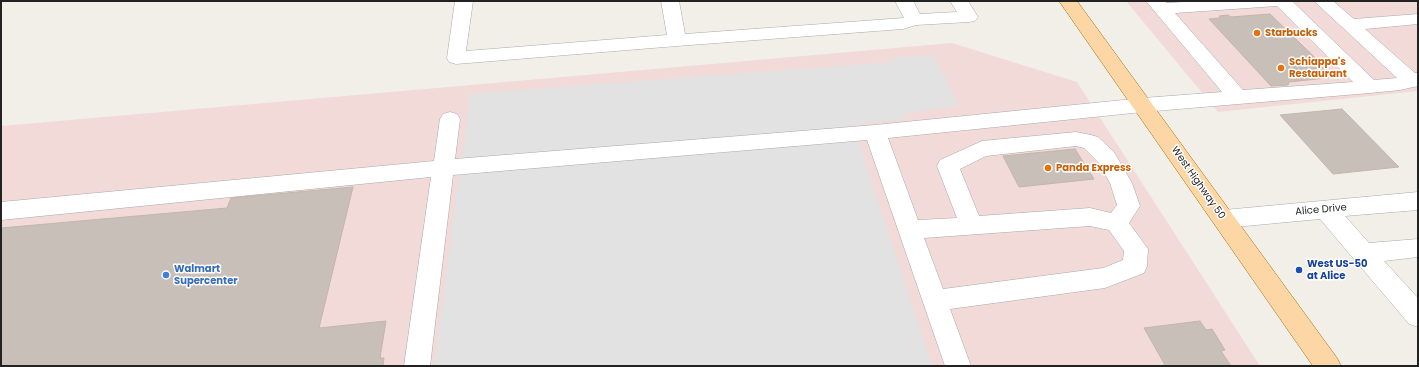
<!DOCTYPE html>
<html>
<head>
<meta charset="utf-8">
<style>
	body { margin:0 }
	#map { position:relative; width:1419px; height:367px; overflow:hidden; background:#f2efe9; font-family:Poppins,sans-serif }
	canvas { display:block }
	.frame { position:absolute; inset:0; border:2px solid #222; pointer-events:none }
</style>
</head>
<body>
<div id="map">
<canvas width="1419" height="367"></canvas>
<div class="frame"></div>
</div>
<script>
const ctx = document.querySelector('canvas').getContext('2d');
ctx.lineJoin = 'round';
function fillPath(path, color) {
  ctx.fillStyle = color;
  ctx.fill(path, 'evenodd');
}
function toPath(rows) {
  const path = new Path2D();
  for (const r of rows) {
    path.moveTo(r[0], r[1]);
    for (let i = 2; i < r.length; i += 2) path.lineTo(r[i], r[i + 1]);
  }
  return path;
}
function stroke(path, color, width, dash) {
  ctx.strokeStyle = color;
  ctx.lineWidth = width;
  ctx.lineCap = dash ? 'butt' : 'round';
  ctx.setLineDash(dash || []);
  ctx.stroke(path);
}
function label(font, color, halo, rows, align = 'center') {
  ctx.font = font + ' Poppins,sans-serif';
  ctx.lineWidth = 3;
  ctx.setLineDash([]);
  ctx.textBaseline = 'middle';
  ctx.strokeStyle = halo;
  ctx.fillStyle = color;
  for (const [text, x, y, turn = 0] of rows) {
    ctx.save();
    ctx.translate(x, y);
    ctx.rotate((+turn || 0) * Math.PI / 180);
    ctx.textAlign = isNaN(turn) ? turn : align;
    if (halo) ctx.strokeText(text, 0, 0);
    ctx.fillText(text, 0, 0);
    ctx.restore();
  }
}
const commercial = toPath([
	[1126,1,1418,1,1418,91,1218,112],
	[952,43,1077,82,1260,366,1,366,1,126]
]);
const parking = toPath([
	[934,55,959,106,905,113,905,119,853,125,932,366,434,366,470,94,893,62,891,58]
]);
const building = toPath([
	[1270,14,1335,77,1289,82,1288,85,1271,86,1209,19,1220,18,1219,16,1228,15,1231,17,1270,14],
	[1342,109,1399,167,1333,174,1280,115,1342,109],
	[1075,149,1094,179,1019,187,1003,156,1075,149],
	[353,187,319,328,386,321,380,358,384,358,383,366,1,366,1,228,227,208,231,198,353,187],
	[1200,321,1206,330,1212,329,1225,350,1221,351,1231,366,1158,366,1165,365,1144,328,1200,321]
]);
const minor = toPath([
	[455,1,473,1,466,51,667,35,661,1,679,1,685,34,904,18,895,1,913,1,920,14,957,12,950,1,968,1,978,17,975,21,969,22,916,25,903,29,677,46,456,64,449,62,447,58,455,1],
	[1146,1,1164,1,1167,3,1201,1,1292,1,1374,80,1397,78,1314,1,1333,1,1354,19,1418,14,1418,24,1365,29,1415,73,1418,73,1418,86,1400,90,1370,93,1143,112,888,138,918,220,957,218,937,166,940,160,982,141,1076,132,1091,135,1098,137,1114,152,1132,183,1140,206,1129,223,1148,249,1147,266,1144,273,1105,288,950,309,971,366,945,366,867,140,453,175,430,366,404,366,431,177,1,220,1,202,434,161,440,119,443,114,450,112,457,114,460,119,455,159,875,125,1143,98,1222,92,1146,1],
	[1277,6,1353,82,1243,90,1175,13,1277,6],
	[1076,146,1084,148,1098,162,1110,183,1117,205,1111,213,1090,208,979,216,960,169,986,156,1076,146],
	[1090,226,1109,230,1124,251,1123,260,1103,268,943,289,924,238,1090,226],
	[1418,192,1418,210,1345,216,1369,243,1418,239,1418,257,1384,261,1418,298,1418,327,1409,324,1320,219,1224,228,1216,225,1213,219,1216,213,1224,210,1418,192]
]);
const major = toPath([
	[1059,1,1077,1,1337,358,1341,366,1313,366,1059,1]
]);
const markers = [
	[1257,33,4,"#e8710a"],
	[1281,68,4,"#e8710a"],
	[1048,168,4,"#e8710a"],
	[1299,270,4,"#1a4fb4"],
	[166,275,4,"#3f7fe0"]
];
const foodNames = [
	["Starbucks",1265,33],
	["Schiappa's",1289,62],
	["Restaurant",1289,74],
	["Panda Express",1056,168]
];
const streetNames = [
	["West Highway 50",1198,183,55],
	["Alice Drive",1321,210,-5]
];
const transitNames = [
	["West US-50",1307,264],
	["at Alice",1307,276]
];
const shopNames = [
	["Walmart",174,269],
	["Supercenter",174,281]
];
fillPath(commercial, '#f2dad9');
fillPath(parking, '#e2e2e2');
fillPath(building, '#c7bfb8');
stroke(building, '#c4b6ab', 1);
stroke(minor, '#a9a9a9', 1);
stroke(major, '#a06b00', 1);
fillPath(minor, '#fff');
fillPath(major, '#fcd6a4');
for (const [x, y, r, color] of markers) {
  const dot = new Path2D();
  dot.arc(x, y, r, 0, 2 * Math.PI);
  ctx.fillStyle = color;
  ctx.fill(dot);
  stroke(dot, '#fff', 1.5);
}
label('bold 10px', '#c56008', '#fff', foodNames, 'left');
label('10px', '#222', '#fff', streetNames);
label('bold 10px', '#164399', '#fff', transitNames, 'left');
label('bold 10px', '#366cbe', '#fff', shopNames, 'left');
</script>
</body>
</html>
